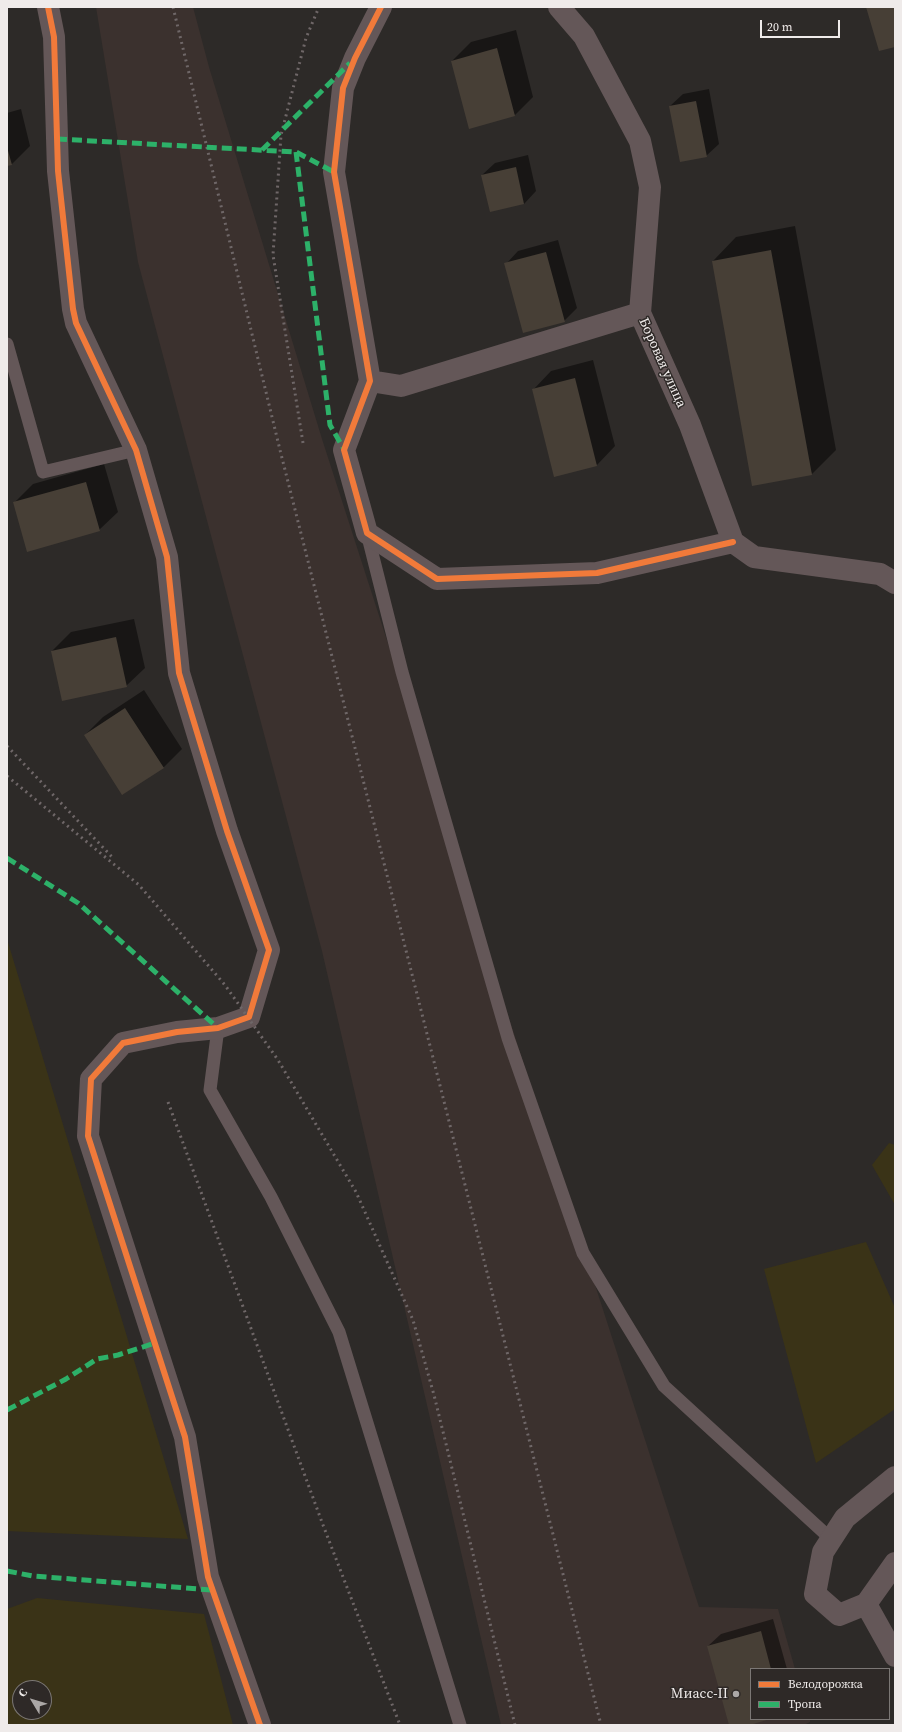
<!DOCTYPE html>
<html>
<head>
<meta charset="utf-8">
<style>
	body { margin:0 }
	#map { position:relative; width:902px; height:1732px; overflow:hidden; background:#2d2a28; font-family:"Source Serif 4",serif }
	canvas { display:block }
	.frame { position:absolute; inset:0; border:8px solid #efebea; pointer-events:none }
	.legend { position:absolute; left:750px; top:1668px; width:140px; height:52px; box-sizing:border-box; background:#2e2927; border:1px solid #7b7775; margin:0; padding:5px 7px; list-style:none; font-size:12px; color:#efebea }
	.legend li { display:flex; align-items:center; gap:8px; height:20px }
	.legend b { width:20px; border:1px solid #7b7775 }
	.north { position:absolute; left:12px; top:1680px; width:40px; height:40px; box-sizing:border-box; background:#2e2927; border:1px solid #7b7775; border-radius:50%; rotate:308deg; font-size:11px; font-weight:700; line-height:16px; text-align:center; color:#efebea }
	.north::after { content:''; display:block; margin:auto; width:14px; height:18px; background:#aba7a6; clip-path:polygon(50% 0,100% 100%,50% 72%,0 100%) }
	.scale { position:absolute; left:760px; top:20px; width:80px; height:18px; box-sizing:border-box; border:2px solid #efebea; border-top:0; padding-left:5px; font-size:12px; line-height:14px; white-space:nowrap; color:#efebea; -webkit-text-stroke:3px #2e2927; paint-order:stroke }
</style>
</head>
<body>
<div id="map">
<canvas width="902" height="1732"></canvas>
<div class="frame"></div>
<ul class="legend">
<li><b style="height:5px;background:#f17a3a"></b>Велодорожка</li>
<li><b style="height:5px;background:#2db169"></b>Тропа</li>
</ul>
<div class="north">С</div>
<div class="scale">20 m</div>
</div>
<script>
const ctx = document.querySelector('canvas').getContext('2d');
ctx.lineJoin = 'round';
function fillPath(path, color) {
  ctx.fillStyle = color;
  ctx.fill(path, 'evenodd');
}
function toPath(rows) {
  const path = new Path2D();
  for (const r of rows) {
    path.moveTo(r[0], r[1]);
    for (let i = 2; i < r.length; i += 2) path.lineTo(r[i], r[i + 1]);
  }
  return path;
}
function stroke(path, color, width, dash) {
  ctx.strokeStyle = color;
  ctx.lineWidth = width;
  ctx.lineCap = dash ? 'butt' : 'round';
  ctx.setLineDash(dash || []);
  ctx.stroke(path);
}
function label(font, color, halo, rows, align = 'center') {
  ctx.font = font + ' "Source Serif 4",serif';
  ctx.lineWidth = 3;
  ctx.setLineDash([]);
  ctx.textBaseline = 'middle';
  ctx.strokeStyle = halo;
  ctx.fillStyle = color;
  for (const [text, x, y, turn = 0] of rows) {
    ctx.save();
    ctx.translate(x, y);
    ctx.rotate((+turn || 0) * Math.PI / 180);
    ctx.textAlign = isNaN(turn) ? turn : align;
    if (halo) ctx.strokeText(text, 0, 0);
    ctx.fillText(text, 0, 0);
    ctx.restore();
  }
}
const built = toPath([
	[96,7,193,7,209,67,322,439,699,1607,778,1609,795,1669,751,1669,751,1719,810,1719,810,1722,804,1725,501,1725,322,951,138,262]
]);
const green = toPath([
	[7,939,188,1539,7,1531],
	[889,1143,895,1145,895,1205,872,1165],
	[866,1242,895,1308,895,1409,816,1463,764,1269],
	[37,1598,204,1614,233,1725,7,1725,7,1609],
	[20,1688,44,1688,44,1712,20,1712]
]);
const shadow = toPath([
	[516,30,533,97,515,115,452,61,471,42],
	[709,89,719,144,706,156,670,106,683,94],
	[21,109,30,146,12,164,7,165,7,113],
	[528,155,536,191,524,204,482,175,495,163],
	[795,226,836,450,812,474,713,261,736,237],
	[558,240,577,308,564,321,506,264,518,251],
	[593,360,615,446,597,465,533,390,551,371],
	[104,464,118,512,99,530,14,503,33,484],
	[134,619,145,668,126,686,52,651,71,632],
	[144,690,182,749,164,767,123,794,85,735,103,717],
	[773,1619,787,1669,751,1669,751,1719,768,1719,747,1725,730,1725,708,1646,721,1634]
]);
const building = toPath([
	[866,7,895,7,895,47,879,51],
	[497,48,515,116,469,129,451,61],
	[696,101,707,157,680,162,669,106],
	[7,147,12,165,7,166],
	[516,167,524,204,490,212,481,175],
	[771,250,812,475,752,486,712,261],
	[546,252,565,322,523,333,504,263],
	[575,378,597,466,554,477,532,389],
	[86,482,100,531,27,552,13,502],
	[116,637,127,687,62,701,51,651],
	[125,708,164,768,122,795,84,735],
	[761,1631,771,1669,751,1669,751,1719,770,1719,750,1725,729,1725,707,1646]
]);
const service = toPath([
	[7,344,43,472,136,450],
	[367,533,402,672,508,1038,583,1253,664,1386,831,1539],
	[218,1028,210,1090,271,1197,339,1332,460,1725]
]);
const minor = toPath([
	[48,7,54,37,58,171,73,309,76,323,136,450,167,557,179,673,227,831,269,950,249,1017,218,1028,177,1032,123,1043,91,1079,88,1136,185,1437,208,1577,260,1725],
	[381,7,355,58,343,88,334,172,370,381,344,450,367,533,437,579,597,573,733,542],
	[559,7,584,36,640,141,650,187,640,313,690,425,733,542,754,557,880,574,895,583],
	[370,381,401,386,640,313],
	[895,1477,845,1518,823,1552,815,1594,839,1615,866,1604,895,1563],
	[866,1604,895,1656]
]);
const rail = toPath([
	[173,7,280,450,601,1725],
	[303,443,273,255,281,135,306,38,319,7],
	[7,746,113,858],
	[7,776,139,885,225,985,278,1060,356,1192,413,1320,434,1395,515,1725],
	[168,1102,323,1525,400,1725]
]);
const quiet = toPath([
	[57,139,296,152,334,172],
	[262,150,350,63],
	[296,152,330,425,345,451],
	[7,858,78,903,218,1028],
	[7,1410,66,1379,97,1359,118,1355,155,1343],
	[7,1571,33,1576,212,1590]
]);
const cycleway = toPath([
	[48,7,54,37,58,171,73,309,76,323,136,450,167,557,179,673,227,831,269,950,249,1017,218,1028,177,1032,123,1043,91,1079,88,1136,185,1437,208,1577,260,1725],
	[381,7,355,58,343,88,334,172,370,381,344,450,367,533,437,579,597,573,733,542]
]);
const markers = [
	[736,1694,4,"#aba7a6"]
];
const streetNames = [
	["Боровая улица",662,363,66]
];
const poiNames = [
	["Миасс-II",728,1694]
];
fillPath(built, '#3b312e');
fillPath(green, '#3a3317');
fillPath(shadow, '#0007');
fillPath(building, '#473f36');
stroke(service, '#645758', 13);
stroke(minor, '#645758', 22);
stroke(rail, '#6f6768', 3, [2, 4]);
stroke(quiet, '#2db169', 5, [10, 5]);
stroke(cycleway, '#f17a3a', 6);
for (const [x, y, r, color] of markers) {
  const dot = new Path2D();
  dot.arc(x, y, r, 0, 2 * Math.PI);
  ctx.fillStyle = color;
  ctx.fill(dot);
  stroke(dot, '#2e2927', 1.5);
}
label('14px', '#efebea', '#2e2927', streetNames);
label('14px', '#efebea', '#2e2927', poiNames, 'right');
</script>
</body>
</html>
